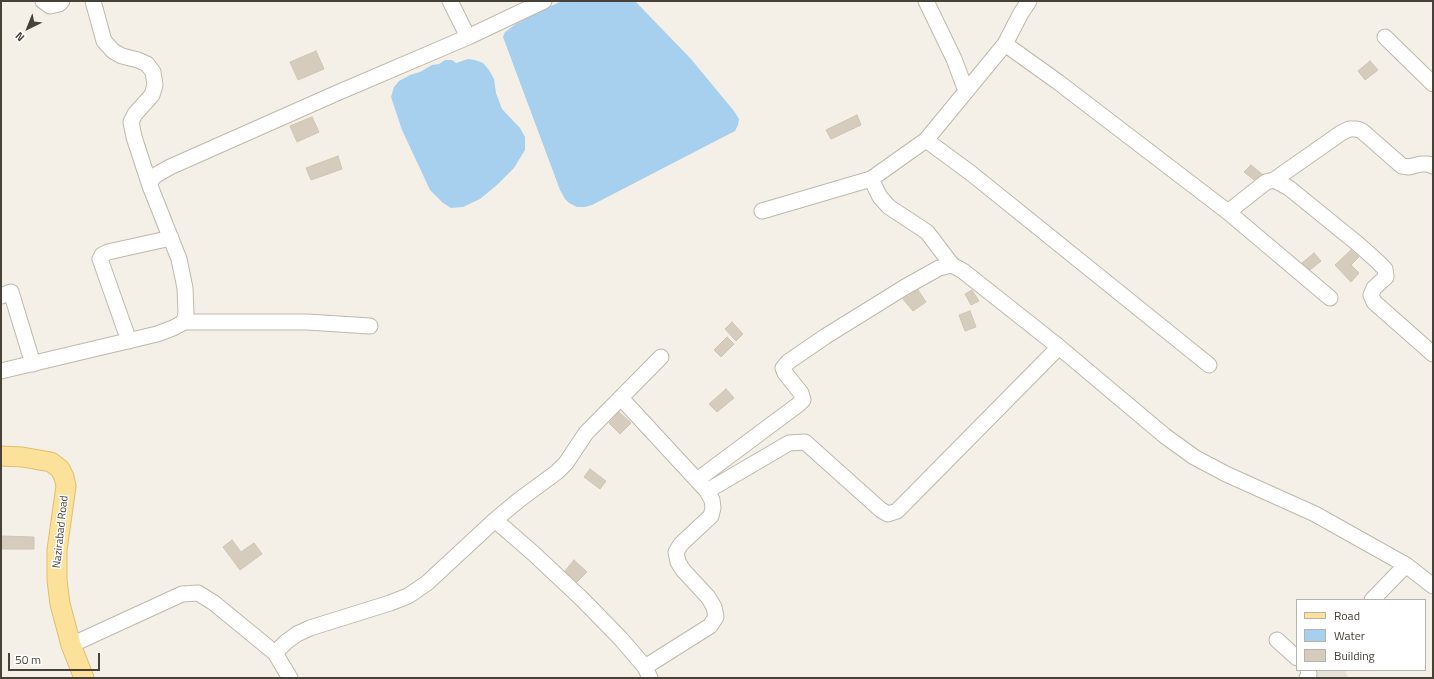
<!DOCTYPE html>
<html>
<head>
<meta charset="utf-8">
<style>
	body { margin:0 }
	#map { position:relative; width:1434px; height:679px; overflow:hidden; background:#f4f0e8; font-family:"Titillium Web",sans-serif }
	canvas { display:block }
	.frame { position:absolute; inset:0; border:2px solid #474137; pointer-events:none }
	.legend { position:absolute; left:1296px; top:599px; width:130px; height:72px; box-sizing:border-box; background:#fff; border:1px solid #b5b3af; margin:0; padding:5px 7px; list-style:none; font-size:12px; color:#474137 }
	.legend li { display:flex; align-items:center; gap:8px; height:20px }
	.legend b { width:20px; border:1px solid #b5b3af }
	.north { position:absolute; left:8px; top:8px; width:40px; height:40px; -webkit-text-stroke:3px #fff; paint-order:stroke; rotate:223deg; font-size:11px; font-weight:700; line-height:16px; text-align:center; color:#474137 }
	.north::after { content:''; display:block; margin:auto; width:14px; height:18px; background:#474137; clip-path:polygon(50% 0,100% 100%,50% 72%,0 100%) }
	.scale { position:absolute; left:8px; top:653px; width:92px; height:18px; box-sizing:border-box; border:2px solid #474137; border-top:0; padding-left:5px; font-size:12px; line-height:14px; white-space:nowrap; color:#474137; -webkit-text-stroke:3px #fff; paint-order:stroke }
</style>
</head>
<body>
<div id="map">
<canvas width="1434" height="679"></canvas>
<div class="frame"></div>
<ul class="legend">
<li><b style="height:5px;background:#fbe19a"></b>Road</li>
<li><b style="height:11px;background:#a7d0ee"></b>Water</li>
<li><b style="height:11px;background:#d5ccbe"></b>Building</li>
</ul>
<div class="north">N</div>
<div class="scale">50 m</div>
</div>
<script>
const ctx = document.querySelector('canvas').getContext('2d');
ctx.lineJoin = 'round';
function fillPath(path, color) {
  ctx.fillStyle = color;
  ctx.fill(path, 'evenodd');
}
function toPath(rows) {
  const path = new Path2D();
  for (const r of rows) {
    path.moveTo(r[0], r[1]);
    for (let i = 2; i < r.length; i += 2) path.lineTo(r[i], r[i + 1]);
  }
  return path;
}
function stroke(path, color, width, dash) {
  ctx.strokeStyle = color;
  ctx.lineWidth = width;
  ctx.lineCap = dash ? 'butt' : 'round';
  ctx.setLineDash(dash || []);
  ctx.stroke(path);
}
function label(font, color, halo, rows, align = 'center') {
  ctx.font = font + ' "Titillium Web",sans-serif';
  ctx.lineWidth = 3;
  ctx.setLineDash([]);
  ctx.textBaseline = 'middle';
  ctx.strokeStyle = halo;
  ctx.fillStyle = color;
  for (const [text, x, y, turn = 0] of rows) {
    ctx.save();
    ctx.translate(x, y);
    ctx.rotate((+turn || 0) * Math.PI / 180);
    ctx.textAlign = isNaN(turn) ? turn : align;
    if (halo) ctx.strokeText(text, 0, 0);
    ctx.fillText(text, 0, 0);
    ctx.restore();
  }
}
const residential = toPath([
	[1319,670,1345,670,1348,678,1312,678]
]);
const water = toPath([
	[562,1,635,1,691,59,734,111,739,119,738,125,735,131,592,205,585,207,577,207,569,203,565,199,560,190,503,37,505,32,516,24,540,11],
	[468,59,475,60,483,63,489,70,494,79,496,93,502,109,520,128,525,137,525,150,514,168,497,185,480,199,463,207,451,208,443,203,430,190,402,130,391,97,394,87,399,81,410,75,420,72,432,65,439,64,445,60,452,60,456,63]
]);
const building = toPath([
	[316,51,324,69,298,80,290,62,316,51],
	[1370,61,1378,70,1365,80,1358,71,1370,61],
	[857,115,861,125,831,139,826,130,857,115],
	[312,117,319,132,297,142,290,126,312,117],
	[338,156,342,169,311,180,306,168,338,156],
	[1251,165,1262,174,1254,180,1244,172,1251,165],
	[1351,250,1359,257,1351,265,1359,273,1351,282,1335,265,1351,250],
	[1314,253,1321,261,1310,270,1302,263,1314,253],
	[918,290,926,302,913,311,903,299,918,290],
	[972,290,979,301,971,305,965,294,972,290],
	[970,311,976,327,965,331,959,315,970,311],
	[732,322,743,334,736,341,725,329,732,322],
	[727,337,734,344,721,357,714,350,727,337],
	[726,389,734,398,717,412,709,404,726,389],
	[619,412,631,423,620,434,609,423,619,412],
	[590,469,606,481,600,489,584,477,590,469],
	[1,536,34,537,34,549,1,549,1,536],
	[232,540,241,552,254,543,262,554,240,570,223,547,232,540],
	[574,560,587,572,577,582,565,571,574,560]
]);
const minor = toPath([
	[43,1,50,6,59,4,62,1],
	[93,1,104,41,113,51,122,56,138,60,147,64,153,72,155,85,152,95,135,114,131,122,134,137,150,186],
	[450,1,468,37],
	[926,1,954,59,966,91],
	[1385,37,1433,84],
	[1005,44,1058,82,1228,212,1330,298],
	[926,140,972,174,1209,365],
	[871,179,880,197,889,207,927,232,952,265],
	[1274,180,1341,133,1349,129,1357,129,1362,131,1402,166,1409,167,1421,164,1428,164,1433,166],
	[762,211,871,179,926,140,1005,44,1021,13,1029,1],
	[1228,212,1266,182,1274,180,1289,188,1358,244,1377,261,1385,269,1386,277,1374,288,1371,295,1374,302,1433,354],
	[1,296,11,292,33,364],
	[184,322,307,322,370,326],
	[129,341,100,259,102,255,108,252,171,238],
	[1,371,157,334,173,328,184,322,186,313,185,288,179,259,150,186,151,180,156,175,170,167,337,93,468,37,544,1],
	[621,398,707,491,712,500,713,508,711,516,681,544,676,552,678,562,683,570,708,597,714,607,716,617,710,626,645,667],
	[697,480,799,404,803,400,801,393,785,373,783,368,788,362,826,336,905,287,939,268,952,265,963,271,1059,347,1165,436,1194,457,1226,474,1315,514,1406,565,1433,586],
	[707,491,789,443,805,442,881,510,888,514,897,511,1059,347],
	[495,520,533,553,582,599,621,639,645,667,650,678],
	[1372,600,1406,565],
	[1277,640,1297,658],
	[71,645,182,594,198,593,214,603,275,653,290,678],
	[275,653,286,642,297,634,310,628,390,603,408,596,427,583,495,520,519,500,557,472,566,463,586,433,661,357],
	[1307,678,1309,674,1308,670]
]);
const major = toPath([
	[1,456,22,457,51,462,60,469,64,477,66,486,57,550,57,580,60,604,71,645,84,678]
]);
const streetNames = [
	["Nazirabad Road",61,532,-84]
];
fillPath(residential, '#e7e2d7');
fillPath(water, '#a7d0ee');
fillPath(building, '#d5ccbe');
stroke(building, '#d0c4b1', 1);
stroke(minor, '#bfb8ab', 17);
stroke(major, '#e0be6a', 21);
stroke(minor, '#fff', 15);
stroke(major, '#fbe19a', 19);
label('11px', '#474137', '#fff', streetNames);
</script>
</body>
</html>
